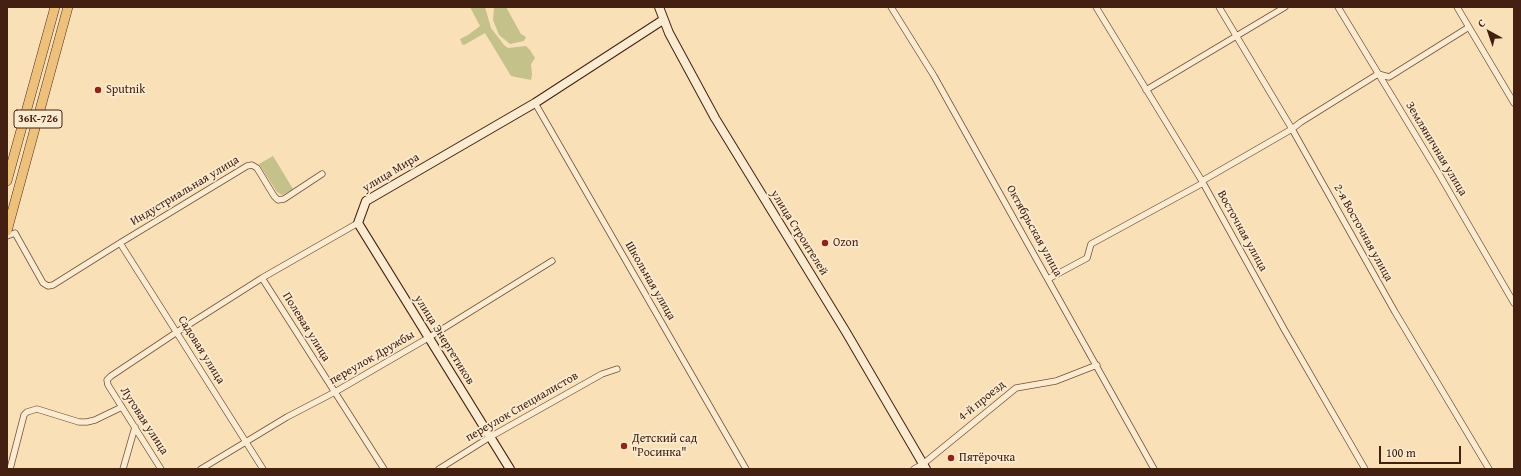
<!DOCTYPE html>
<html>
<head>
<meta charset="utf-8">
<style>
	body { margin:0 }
	#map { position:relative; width:1521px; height:476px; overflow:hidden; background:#fae0b7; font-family:"Gentium Book Plus",serif }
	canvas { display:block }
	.frame { position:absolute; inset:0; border:8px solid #432011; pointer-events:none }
	.north { position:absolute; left:1469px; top:12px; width:40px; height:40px; -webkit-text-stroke:3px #fcebd0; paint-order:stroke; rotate:320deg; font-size:11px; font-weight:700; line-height:16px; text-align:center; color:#432011 }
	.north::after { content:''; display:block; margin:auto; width:14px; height:18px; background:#432011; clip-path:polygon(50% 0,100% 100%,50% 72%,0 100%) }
	.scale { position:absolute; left:1379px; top:446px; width:82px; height:18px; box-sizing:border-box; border:2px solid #432011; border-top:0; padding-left:5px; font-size:12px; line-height:14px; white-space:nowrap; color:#432011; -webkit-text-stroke:3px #fcebd0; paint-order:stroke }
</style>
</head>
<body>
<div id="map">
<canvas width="1521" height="476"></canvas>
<div class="frame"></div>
<div class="north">С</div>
<div class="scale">100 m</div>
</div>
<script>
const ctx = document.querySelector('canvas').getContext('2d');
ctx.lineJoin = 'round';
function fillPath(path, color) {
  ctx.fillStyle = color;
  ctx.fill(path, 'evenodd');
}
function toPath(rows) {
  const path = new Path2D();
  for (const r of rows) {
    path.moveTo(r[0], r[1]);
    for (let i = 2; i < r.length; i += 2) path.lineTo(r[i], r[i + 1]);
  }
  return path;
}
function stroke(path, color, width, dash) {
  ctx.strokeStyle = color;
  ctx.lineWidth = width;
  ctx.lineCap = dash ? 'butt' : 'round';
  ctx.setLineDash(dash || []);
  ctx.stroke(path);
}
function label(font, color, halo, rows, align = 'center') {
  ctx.font = font + ' "Gentium Book Plus",serif';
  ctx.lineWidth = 3.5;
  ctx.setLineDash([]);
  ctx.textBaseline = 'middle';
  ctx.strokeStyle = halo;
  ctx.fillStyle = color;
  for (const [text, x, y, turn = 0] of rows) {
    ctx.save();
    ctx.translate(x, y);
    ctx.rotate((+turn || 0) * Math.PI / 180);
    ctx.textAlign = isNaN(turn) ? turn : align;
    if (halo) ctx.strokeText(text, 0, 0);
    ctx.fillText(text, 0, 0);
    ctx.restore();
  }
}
const green = toPath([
	[470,7,485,7,491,28,504,45,508,48,526,46,530,50,535,58,531,64,532,75,531,80,511,76,485,33,464,45,462,44,460,39,468,35,480,26],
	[494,7,506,7,521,34,526,37,524,41,510,44,499,35,493,20],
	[273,156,293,189,282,195,277,192,259,164]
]);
const street = toPath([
	[891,7,934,76,1154,469],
	[1096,7,1202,181,1284,329,1365,469],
	[1219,7,1292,129,1395,312,1489,469],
	[1338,7,1439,174,1514,303],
	[1457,7,1514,103],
	[1146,90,1285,7],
	[535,103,746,469],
	[1202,181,1292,129,1301,122,1378,74,1389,77,1469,27],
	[7,236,15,233,43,283,48,286,53,285,120,243,247,166,252,165,257,168,274,196,278,200,284,199,322,174],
	[120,243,263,469],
	[262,278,384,469],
	[1048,279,1087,258,1091,244,1203,183],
	[10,469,24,415,27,412,37,409,79,422,87,422,95,420,122,407],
	[123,469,135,427],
	[161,469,108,385,107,380,111,376,177,332,262,278,358,223],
	[201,469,287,417,335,392,428,338,552,261],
	[439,469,490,437,602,374,617,369],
	[914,469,923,464,1016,388,1056,381,1097,365]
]);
const secondary = toPath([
	[659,7,669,33,715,118,846,332,926,469],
	[510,469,358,223,366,201,535,103,663,20]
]);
const primary = toPath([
	[7,181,55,7],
	[7,231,68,7]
]);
const markers = [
	[98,90,4,"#8f2418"],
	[825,243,4,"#8f2418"],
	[624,446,4,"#8f2418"],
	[951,458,4,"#8f2418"]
];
const shields = [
	[38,119,48]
];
const shieldNames = [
	["36К-726",38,119]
];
const poiNames = [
	["Sputnik",106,90],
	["Ozon",833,243],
	["Детский сад",632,439],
	["\"Росинка\"",632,453],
	["Пятёрочка",959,458]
];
const streetNames = [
	["Земляничная улица",1436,149,59],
	["улица Мира",391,173,-31],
	["Индустриальная улица",185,191,-31],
	["Октябрьская улица",1034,231,61],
	["Восточная улица",1242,231,61],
	["улица Строителей",799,233,58],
	["2-я Восточная улица",1363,233,61],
	["Школьная улица",650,281,60],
	["Полевая улица",306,327,58],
	["улица Энергетиков",444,340,58],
	["Садовая улица",201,350,58],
	["переулок Дружбы",372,358,-30],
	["4-й проезд",982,401,-39],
	["переулок Специалистов",522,407,-30],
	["Луговая улица",144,421,57]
];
fillPath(green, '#c4c18a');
stroke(street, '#71503a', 7);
stroke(secondary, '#432011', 10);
stroke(primary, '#432011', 10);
stroke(street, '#fcebd0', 5.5);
stroke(secondary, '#fcebd0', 8);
stroke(primary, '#edc07c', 9);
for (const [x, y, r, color] of markers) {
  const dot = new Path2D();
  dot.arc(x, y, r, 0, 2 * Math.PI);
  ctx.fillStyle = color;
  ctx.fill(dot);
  stroke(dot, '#fcebd0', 1.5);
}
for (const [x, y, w] of shields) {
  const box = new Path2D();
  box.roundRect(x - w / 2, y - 9, w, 18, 3);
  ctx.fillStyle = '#fcebd0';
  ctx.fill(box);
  stroke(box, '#432011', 1);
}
label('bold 11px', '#432011', null, shieldNames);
label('12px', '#432011', '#fcebd0', poiNames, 'left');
label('12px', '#432011', '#fcebd0', streetNames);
</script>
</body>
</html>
